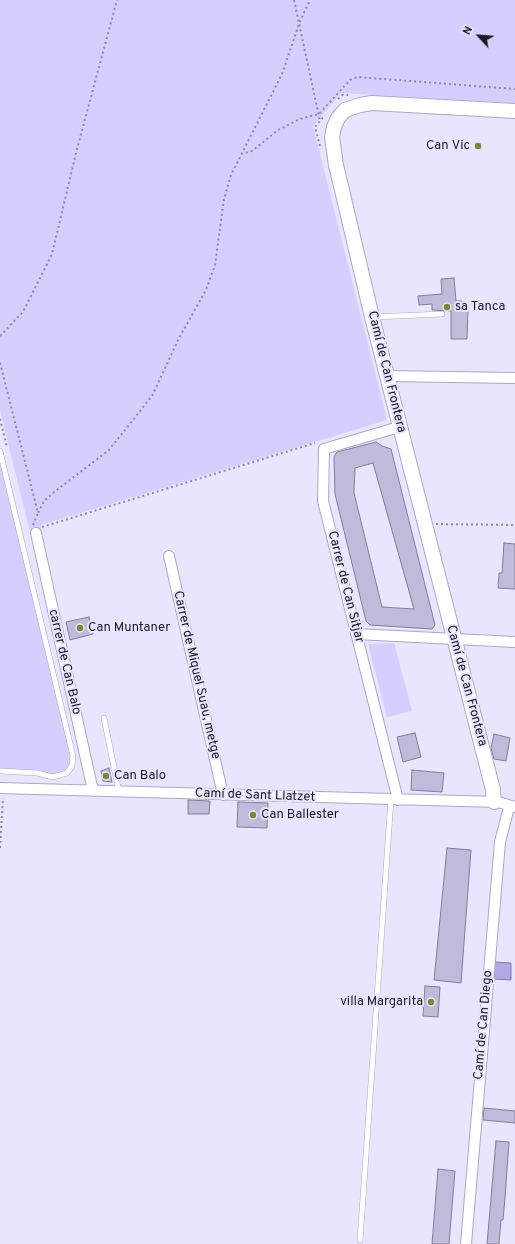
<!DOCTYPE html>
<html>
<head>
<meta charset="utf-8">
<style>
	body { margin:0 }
	#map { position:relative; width:515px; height:1244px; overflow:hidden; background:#eae5ff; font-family:Overpass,sans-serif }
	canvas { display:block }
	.north { position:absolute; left:459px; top:16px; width:40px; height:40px; -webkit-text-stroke:3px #eae5ff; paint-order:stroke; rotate:296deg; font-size:11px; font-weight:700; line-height:16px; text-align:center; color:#1a1823 }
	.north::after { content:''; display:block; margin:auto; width:14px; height:18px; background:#1a1823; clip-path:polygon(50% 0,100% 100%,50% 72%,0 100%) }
</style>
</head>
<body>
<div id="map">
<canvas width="515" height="1244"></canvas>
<div class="north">N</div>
</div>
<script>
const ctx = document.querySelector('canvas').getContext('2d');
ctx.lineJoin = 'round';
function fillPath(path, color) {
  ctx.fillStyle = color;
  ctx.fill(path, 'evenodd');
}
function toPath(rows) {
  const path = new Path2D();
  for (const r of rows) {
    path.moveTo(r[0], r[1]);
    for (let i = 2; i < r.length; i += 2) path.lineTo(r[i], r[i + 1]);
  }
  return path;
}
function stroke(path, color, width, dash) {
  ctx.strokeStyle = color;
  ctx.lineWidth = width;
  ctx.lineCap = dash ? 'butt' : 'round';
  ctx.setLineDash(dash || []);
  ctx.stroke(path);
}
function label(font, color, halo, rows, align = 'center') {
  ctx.font = font + ' Overpass,sans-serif';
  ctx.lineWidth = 4;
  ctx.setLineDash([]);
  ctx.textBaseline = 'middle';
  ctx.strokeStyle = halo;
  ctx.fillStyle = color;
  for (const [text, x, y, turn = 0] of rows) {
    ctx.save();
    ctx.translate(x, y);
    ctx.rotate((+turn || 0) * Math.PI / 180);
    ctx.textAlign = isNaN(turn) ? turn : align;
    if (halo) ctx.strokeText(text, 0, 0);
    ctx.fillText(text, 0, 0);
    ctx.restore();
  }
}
const green = toPath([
	[0,0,515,0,515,103,341,93,313,126,387,420,41,525,41,530,30,533,0,410],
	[0,452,73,756,67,773,42,775,0,772],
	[394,643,412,711,387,717,368,644]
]);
const water = toPath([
	[494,962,511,963,511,980,493,979,494,962]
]);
const building = toPath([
	[454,278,456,301,462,301,462,310,468,310,467,339,451,339,451,311,432,310,432,304,419,305,418,296,442,294,441,279,454,278],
	[376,442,382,446,391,449,435,625,432,629,370,625,366,621,335,494,334,457,337,452,376,442],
	[373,463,414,609,382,607,354,493,355,468,373,463],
	[504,543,515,544,515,589,498,588,499,573,502,573,504,543],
	[89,617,93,634,70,640,66,622,89,617],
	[415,733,421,757,403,762,397,737,415,733],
	[494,734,510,738,506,761,494,759,491,748,494,734],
	[109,768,112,782,103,781,101,771,109,768],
	[412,770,444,773,442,792,411,790,412,770],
	[188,800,210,801,209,814,188,814,188,800],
	[238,802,268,803,267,828,237,827,238,802],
	[447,848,471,850,461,983,434,980,447,848],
	[425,986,440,987,438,1017,423,1016,425,986],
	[484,1108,515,1111,515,1123,483,1120,484,1108],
	[496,1141,509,1142,505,1198,503,1220,501,1220,499,1244,487,1244,496,1141],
	[438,1169,455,1171,449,1244,432,1244,438,1169]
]);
const path = toPath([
	[294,0,320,121],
	[338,99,342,95,348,95],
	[320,146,315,127,325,115],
	[241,154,252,151,278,130,300,119,319,114,350,80,357,77,515,89],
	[0,336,23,312,52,254,77,149,117,0],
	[0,363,38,513,44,501,53,493,109,450,152,396,179,338,206,290,215,265,224,199,231,175,282,74,300,21,310,0],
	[0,419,7,447],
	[436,524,515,525],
	[33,525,38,513],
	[42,527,315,443],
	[0,848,3,798]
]);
const lane = toPath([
	[373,317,442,314],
	[0,451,73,756,72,766,67,773,53,777,37,773,0,771],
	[104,718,119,792],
	[360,1240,391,799]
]);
const street = toPath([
	[387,376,515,378],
	[36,533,93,791],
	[169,556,223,795],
	[356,634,515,642],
	[0,788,498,802,515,807],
	[398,800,323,501,324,449,399,427],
	[466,1244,500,842,509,807]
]);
const secondary = toPath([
	[494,802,493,790,372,317,336,165,332,137,334,127,338,118,345,110,360,105,372,103,515,111]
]);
const markers = [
	[478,146,4,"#7e8632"],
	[447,307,4,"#7e8632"],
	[80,628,4,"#7e8632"],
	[106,776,4,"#7e8632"],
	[253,815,4,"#7e8632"],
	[431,1002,4,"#7e8632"]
];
const poiNames = [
	["Can Vic",470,146,"right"],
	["sa Tanca",455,307],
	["Can Muntaner",88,628],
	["Can Balo",114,776],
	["Can Ballester",261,815],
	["villa Margarita",423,1002,"right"]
];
const streetNames = [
	["Camí de Can Frontera",386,372,76],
	["Carrer de Can Sitjar",345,587,76],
	["carrer de Can Balo",64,662,77],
	["Carrer de Miquel Suau, metge",196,675,77],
	["Camí de Can Frontera",466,686,75],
	["Camí de Sant Llatzet",255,796,2],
	["Camí de Can Diego",484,1025,-85]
];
fillPath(green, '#d7cdff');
fillPath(water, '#b3a5e6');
stroke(water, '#857bac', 1);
fillPath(building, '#c1bada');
stroke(building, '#827c9a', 1);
stroke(lane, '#ada7c6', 6);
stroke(street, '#ada7c6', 12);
stroke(secondary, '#ada7c6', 16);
stroke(path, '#8e8a9e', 2, [2, 3]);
stroke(lane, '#fff', 5);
stroke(street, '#fff', 10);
stroke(secondary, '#fff', 14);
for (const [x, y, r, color] of markers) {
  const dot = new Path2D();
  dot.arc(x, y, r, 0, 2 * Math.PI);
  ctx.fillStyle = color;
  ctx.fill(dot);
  stroke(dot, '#eae5ff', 1.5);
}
label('13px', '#1a1823', '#eae5ff', poiNames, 'left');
label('13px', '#1a1823', '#eae5ff', streetNames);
</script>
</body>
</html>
